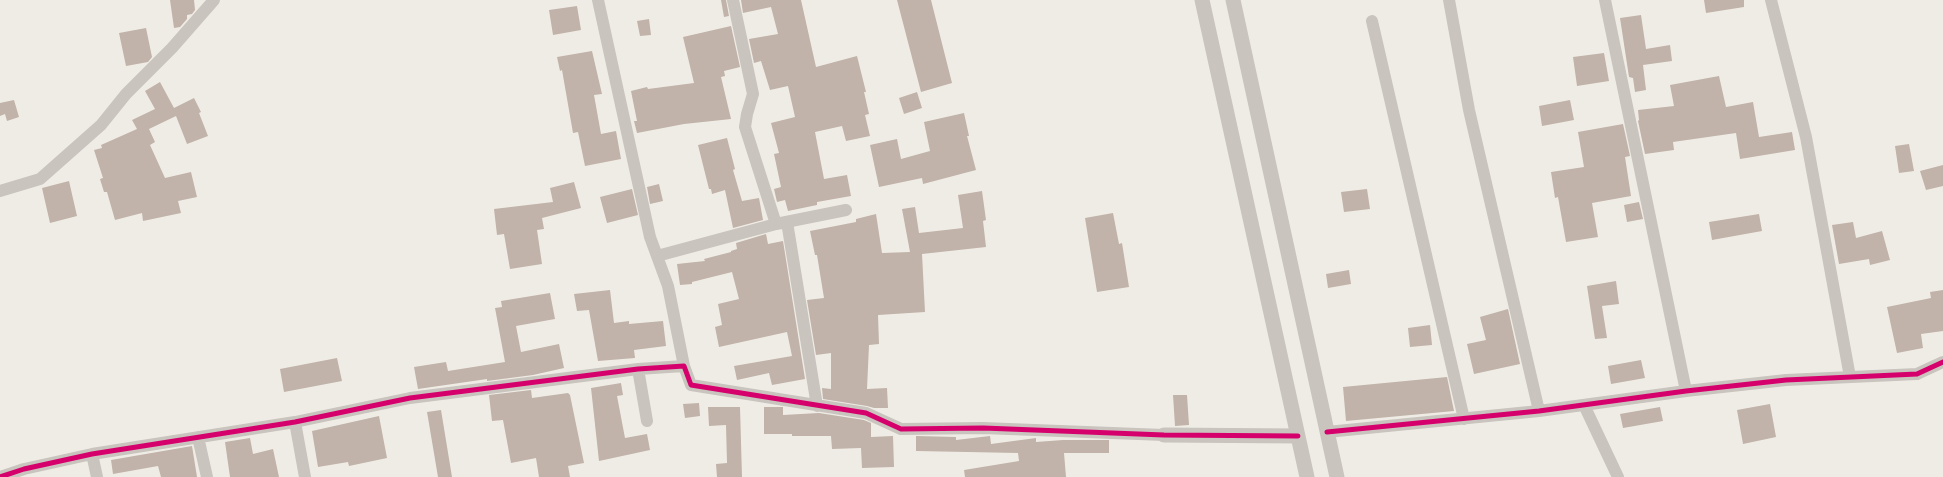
<!DOCTYPE html>
<html>
<head>
<meta charset="utf-8">
<style>
	body { margin:0 }
	canvas { display:block; background:#efece6 }
</style>
</head>
<body>
<canvas width="1943" height="477"></canvas>
<script>
const ctx = document.querySelector('canvas').getContext('2d');
ctx.lineJoin = 'round';
function fillPath(path, color) {
  ctx.fillStyle = color;
  ctx.fill(path, 'evenodd');
}
function toPath(rows) {
  const path = new Path2D();
  for (const r of rows) {
    path.moveTo(r[0], r[1]);
    for (let i = 2; i < r.length; i += 2) path.lineTo(r[i], r[i + 1]);
  }
  return path;
}
function stroke(path, color, width, dash) {
  ctx.strokeStyle = color;
  ctx.lineWidth = width;
  ctx.lineCap = dash ? 'butt' : 'round';
  ctx.setLineDash(dash || []);
  ctx.stroke(path);
}
const building = toPath([
	[170,0,194,0,195,10,192,14,187,15,187,19,180,27,174,28],
	[721,0,726,0,729,16,724,17],
	[741,0,801,0,816,67,857,56,866,92,864,92,869,114,865,115,870,136,846,141,842,126,815,132,824,179,847,175,851,196,817,202,817,205,788,211,785,200,777,202,774,189,781,187,774,154,779,153,771,123,795,117,788,86,770,90,761,61,754,63,749,39,778,34,771,7,743,13],
	[897,0,931,0,952,83,921,92],
	[1704,0,1744,0,1744,7,1706,13],
	[577,6,581,30,553,35,549,10],
	[1641,15,1646,49,1670,45,1672,61,1643,65,1646,90,1635,92,1633,78,1629,77,1620,18],
	[649,19,651,35,640,36,637,21],
	[731,26,740,67,724,71,725,76,721,77,731,119,684,124,637,133,634,121,637,121,631,91,647,87,648,89,694,83,683,37],
	[146,28,152,57,148,62,126,66,119,33],
	[592,51,602,94,594,95,601,134,616,131,621,159,585,166,578,132,573,133,562,70,560,71,557,57],
	[1604,53,1609,81,1577,86,1573,57],
	[1719,76,1726,107,1753,102,1759,137,1792,132,1795,150,1740,159,1736,133,1673,142,1674,150,1645,154,1638,121,1639,120,1638,110,1674,106,1670,85],
	[160,82,174,108,194,98,201,112,199,113,208,136,187,144,176,116,149,129,155,142,150,145,165,178,191,172,197,197,178,201,181,213,143,221,142,213,115,220,107,192,104,192,100,179,103,178,94,150,102,148,101,145,137,129,132,120,155,109,145,91],
	[917,92,922,108,904,114,899,98],
	[14,100,19,117,7,121,5,114,0,116,0,103],
	[1570,100,1574,120,1542,126,1539,106],
	[964,113,969,136,967,136,976,170,923,184,922,178,879,187,870,145,897,139,901,159,930,151,924,122],
	[1623,124,1630,156,1625,157,1631,196,1592,203,1598,237,1566,242,1558,197,1555,198,1551,172,1584,167,1578,132],
	[727,138,735,169,733,170,742,201,759,198,763,220,733,228,725,190,712,194,711,189,709,189,698,145],
	[1909,144,1914,171,1899,173,1895,146],
	[1943,165,1943,186,1926,190,1920,171],
	[69,181,77,216,50,223,42,188],
	[574,182,581,208,542,218,544,229,537,230,542,264,510,269,504,234,497,235,494,209,553,202,550,188],
	[659,184,663,201,650,204,647,187],
	[632,189,638,215,607,223,600,197],
	[1367,189,1370,209,1344,212,1341,192],
	[982,191,986,220,983,221,986,247,922,254,925,312,878,315,879,344,869,345,867,389,887,388,888,408,874,408,867,406,823,399,822,388,831,389,831,353,816,355,807,300,824,298,817,255,815,255,810,231,856,222,856,219,876,214,882,253,910,252,902,209,915,207,919,233,963,228,958,195],
	[1639,202,1643,219,1627,222,1624,205],
	[1113,213,1119,244,1122,243,1129,287,1097,292,1085,218],
	[1759,214,1762,231,1712,240,1709,222],
	[1853,222,1856,238,1882,231,1890,260,1870,265,1869,259,1839,264,1832,225],
	[766,234,768,244,783,241,805,379,772,385,769,373,737,380,734,366,792,356,787,332,719,347,715,327,722,325,718,304,739,299,732,272,692,282,692,284,680,285,677,264,705,261,704,259,731,252,731,251,737,249,736,243],
	[1349,270,1351,284,1328,288,1326,274],
	[1616,281,1619,304,1602,306,1607,338,1595,339,1587,286],
	[610,290,614,323,629,321,629,324,663,321,666,346,634,350,635,358,598,361,589,310,577,311,574,294],
	[1943,290,1943,331,1921,334,1923,348,1897,353,1887,307,1931,298,1930,292],
	[550,293,555,319,516,326,521,352,559,344,564,368,533,375,487,381,487,379,418,389,414,367,446,362,448,371,505,362,495,308,502,307,501,301],
	[1508,309,1520,364,1474,374,1467,344,1486,340,1480,317],
	[1430,325,1432,345,1410,347,1408,328],
	[337,358,342,381,284,392,280,369],
	[1641,360,1645,378,1611,384,1608,366],
	[1447,377,1454,411,1346,421,1343,387],
	[621,383,623,395,617,396,625,438,647,434,650,450,599,461,591,388],
	[531,390,532,398,568,393,570,395,584,463,568,466,570,477,539,477,536,458,511,463,503,420,492,421,489,395],
	[1173,395,1187,395,1189,425,1175,426],
	[699,403,700,416,685,418,683,404],
	[1770,404,1776,437,1743,444,1737,410],
	[708,407,740,407,742,477,717,477,716,464,727,463,726,425,709,426],
	[764,407,783,407,783,415,819,413,864,420,871,423,871,437,893,436,894,467,862,468,861,448,832,449,831,436,792,436,792,434,764,434],
	[1660,407,1663,421,1623,428,1620,414],
	[441,410,452,477,438,477,427,412],
	[379,416,387,458,349,466,348,462,318,467,312,431],
	[916,436,956,437,956,440,990,436,991,444,1036,438,1036,442,1063,440,1109,440,1109,453,1064,453,1066,477,965,477,964,470,1019,461,1018,453,916,451],
	[250,438,253,454,273,449,279,477,230,477,225,442],
	[192,446,197,477,161,477,158,466,113,474,111,460]
]);
const minor = toPath([
	[598,0,650,237,668,286,684,366],
	[733,0,753,94,747,114,745,127,776,224],
	[1449,0,1469,110,1539,411],
	[1605,0,1686,391],
	[1771,0,1806,137,1850,377],
	[1372,21,1464,419],
	[0,191,40,179,101,125,126,94,172,48,214,0],
	[787,222,817,406],
	[657,256,776,224,846,210],
	[638,369,647,421],
	[1584,405,1618,477],
	[295,422,305,477],
	[1327,432,1539,411,1686,391,1786,380,1917,374,1943,362],
	[198,437,207,477],
	[92,454,97,477],
	[0,477,24,469,92,454,295,422,410,398,638,369,684,366,691,385,866,413,901,429,983,428,1164,435]
]);
const tertiary = toPath([
	[1202,0,1307,477],
	[1233,0,1337,477],
	[1164,435,1298,436]
]);
const cycleway = toPath([
	[1327,432,1539,411,1686,391,1786,380,1917,374,1943,362],
	[0,477,24,469,92,454,295,422,410,398,638,369,684,366,691,385,866,413,901,429,983,428,1164,435,1298,436]
]);
fillPath(building, '#c1b3a9');
stroke(minor, '#c9c4be', 12);
stroke(tertiary, '#c9c4be', 15);
stroke(cycleway, '#d6006c', 5);
</script>
</body>
</html>
